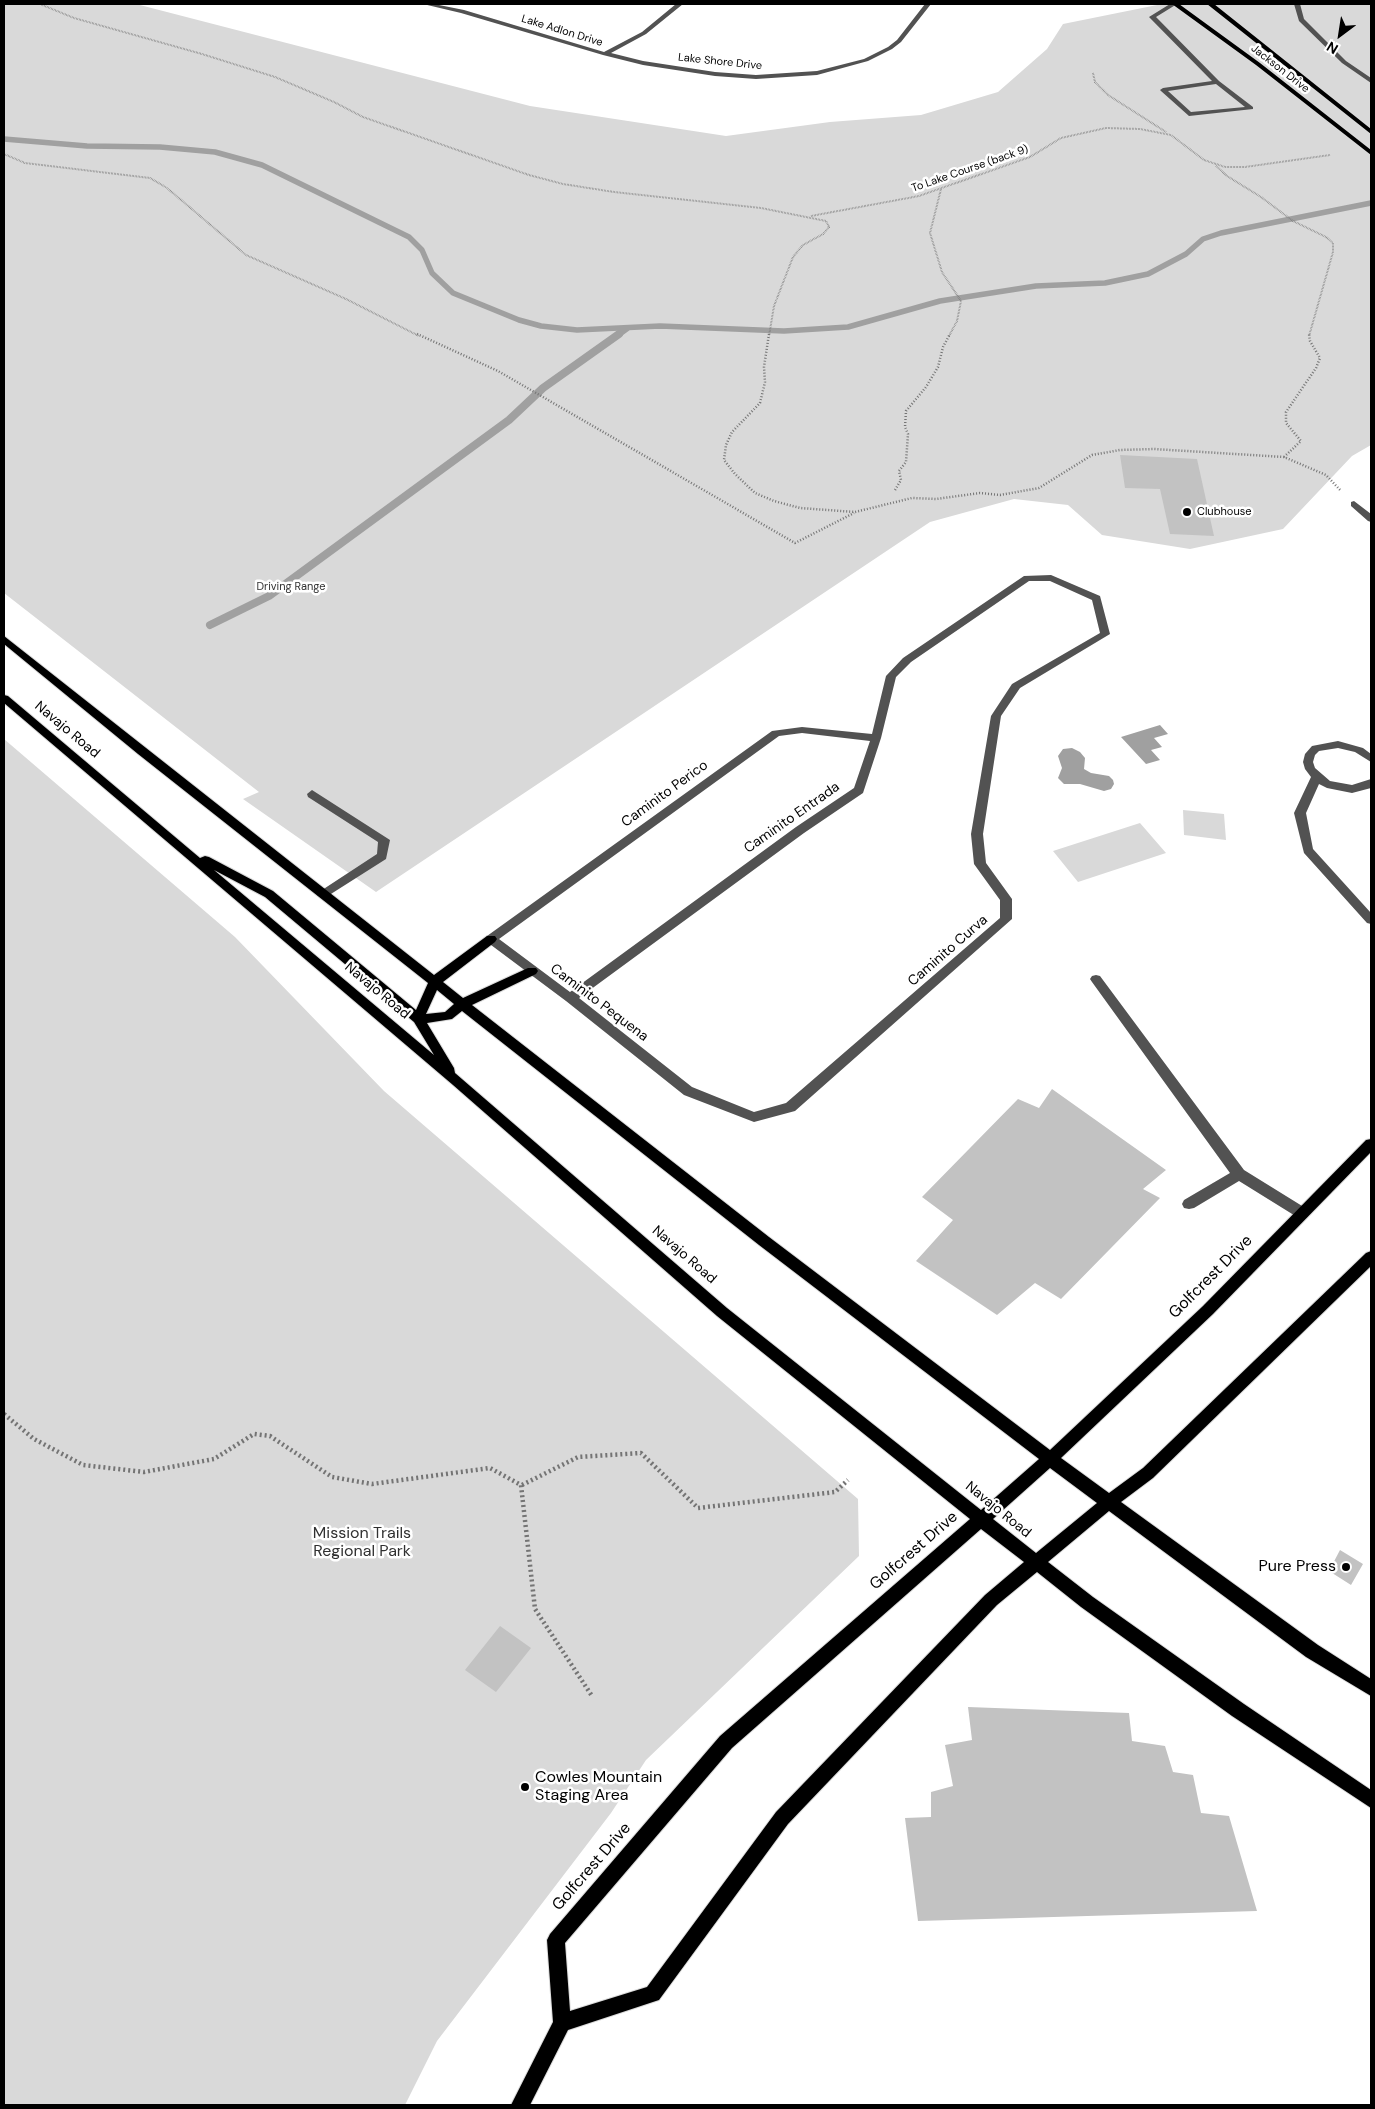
<!DOCTYPE html>
<html>
<head>
<meta charset="utf-8">
<style>
	body { margin:0 }
	#map { position:relative; width:1375px; height:2109px; overflow:hidden; background:#fff; font-family:"DM Sans",sans-serif }
	canvas { display:block }
	.frame { position:absolute; inset:0; border:5px solid #000; pointer-events:none }
	.north { position:absolute; left:1315px; top:10px; width:50px; height:50px; -webkit-text-stroke:4px #fff; paint-order:stroke; rotate:211deg; font-size:14px; font-weight:700; line-height:20px; text-align:center; color:#000 }
	.north::after { content:''; display:block; margin:auto; width:18px; height:22px; background:#000; clip-path:polygon(50% 0,100% 100%,50% 72%,0 100%) }
</style>
</head>
<body>
<div id="map">
<canvas width="1375" height="2109"></canvas>
<div class="frame"></div>
<div class="north">N</div>
</div>
<script>
const ctx = document.querySelector('canvas').getContext('2d');
ctx.lineJoin = 'round';
function fillPath(path, color) {
  ctx.fillStyle = color;
  ctx.fill(path, 'evenodd');
}
function toPath(rows) {
  const path = new Path2D();
  for (const r of rows) {
    path.moveTo(r[0], r[1]);
    for (let i = 2; i < r.length; i += 2) path.lineTo(r[i], r[i + 1]);
  }
  return path;
}
function stroke(path, color, width, dash) {
  ctx.strokeStyle = color;
  ctx.lineWidth = width;
  ctx.lineCap = dash ? 'butt' : 'round';
  ctx.setLineDash(dash || []);
  ctx.stroke(path);
}
function label(font, color, halo, rows, align = 'center') {
  ctx.font = font + ' "DM Sans",sans-serif';
  ctx.lineWidth = 5;
  ctx.setLineDash([]);
  ctx.textBaseline = 'middle';
  ctx.strokeStyle = halo;
  ctx.fillStyle = color;
  for (const [text, x, y, turn = 0] of rows) {
    ctx.save();
    ctx.translate(x, y);
    ctx.rotate((+turn || 0) * Math.PI / 180);
    ctx.textAlign = isNaN(turn) ? turn : align;
    if (halo) ctx.strokeText(text, 0, 0);
    ctx.fillText(text, 0, 0);
    ctx.restore();
  }
}
const green = toPath([
	[4,4,136,4,530,106,726,136,830,122,921,115,998,92,1047,49,1063,24,1162,4,1371,4,1371,445,1352,456,1283,529,1190,549,1102,535,1068,505,1014,499,930,522,376,892,243,799,259,792,4,593],
	[4,739,235,937,384,1091,858,1499,859,1556,646,1760,611,1813,437,2041,405,2105,4,2105],
	[1183,810,1224,814,1226,840,1184,835],
	[1140,823,1166,853,1078,882,1053,851]
]);
const water = toPath([
	[1160,725,1168,734,1154,738,1162,747,1151,750,1160,760,1146,764,1121,737],
	[1072,748,1080,752,1085,758,1084,769,1091,773,1109,776,1113,780,1114,784,1111,789,1104,791,1080,784,1064,784,1058,778,1062,768,1058,756,1063,749]
]);
const streamFar1 = toPath([
	[4,139,87,146,160,147,215,152,262,165,409,237,422,250,432,273,453,293,519,320,541,326,577,330,660,326,784,331,848,327,940,301,1036,286,1105,283,1148,274,1186,254,1203,239,1221,233,1371,203],
	[617,336,628,328]
]);
const stream = toPath([
	[210,625,269,596,509,420,543,388,619,334]
]);
const building = toPath([
	[1120,455,1197,459,1214,536,1170,534,1160,489,1125,488],
	[1052,1089,1166,1170,1143,1189,1160,1198,1061,1299,1035,1283,997,1315,916,1261,953,1220,922,1197,1018,1099,1039,1108],
	[1340,1550,1363,1564,1351,1585,1329,1571],
	[500,1626,531,1648,496,1692,465,1670],
	[968,1707,1129,1713,1132,1741,1165,1746,1173,1772,1193,1775,1201,1813,1229,1816,1257,1911,918,1921,905,1818,931,1817,931,1792,953,1786,945,1745,972,1740]
]);
const pathFar2 = toPath([
	[40,4,74,18,202,54,275,77,334,102,363,117,529,175,563,184,614,192,761,208,826,221,829,227,823,234,803,245,793,257,774,306,769,336],
	[1093,73,1095,82,1108,95,1166,132],
	[4,154,25,163,150,178,167,188,246,255,346,299,419,336],
	[1216,166,1227,176,1261,197,1293,221,1326,237,1333,243,1333,252,1309,336],
	[941,189,930,233,942,272,961,301,957,321,949,336],
	[811,216,919,196,1030,157,1061,138,1106,128,1140,129,1171,135,1204,160,1225,167,1245,167,1330,155]
]);
const pathFar1 = toPath([
	[417,334,498,371,795,543,854,513],
	[769,334,764,367,765,382,760,403,732,432,726,445,724,460,735,474,755,493,774,501,800,508,855,512,912,498,936,499,980,493,1000,495,1039,488,1092,455,1120,450,1154,449,1284,457,1326,475,1341,491],
	[1284,457,1301,441,1286,423,1286,412,1316,368,1320,358,1310,341,1309,334],
	[895,490,901,480,899,471,906,462,908,434,905,427,906,411,926,387,938,367,943,347,950,334]
]);
const path = toPath([
	[4,1414,34,1439,83,1465,144,1472,214,1459,254,1434,270,1436,332,1477,372,1484,490,1468,521,1485,535,1609,592,1696],
	[522,1485,578,1457,641,1453,698,1508,835,1492,848,1480]
]);
const minor = toPath([
	[423,4,434,4,464,10,604,52,642,32,676,4,683,4,646,34,611,53,643,61,715,72,756,75,817,71,864,59,888,47,897,40,925,4,931,4,901,42,892,49,868,61,817,75,756,79,715,76,643,65,603,55,461,13,423,4],
	[1170,4,1177,4,1156,17,1219,81,1253,107,1253,109,1189,116,1161,91,1160,90,1163,88,1212,81,1149,17,1170,4],
	[1216,84,1245,107,1191,112,1168,91,1216,84],
	[1294,4,1300,4,1304,19,1346,61,1371,78,1371,83,1342,63,1299,21,1294,4],
	[1354,501,1371,514,1371,522,1368,521,1351,506,1351,502,1354,501],
	[1051,575,1100,596,1110,634,1020,688,1001,716,983,834,986,863,1012,899,1012,919,795,1111,754,1122,684,1095,566,1001,487,942,485,939,487,936,772,731,802,727,872,734,886,676,903,658,1024,576,1051,575],
	[1029,581,1050,581,1092,600,1100,633,1012,684,991,716,971,834,974,864,1000,900,1000,918,786,1103,754,1112,692,1087,579,998,804,833,863,793,881,738,896,677,911,662,1029,581],
	[802,733,870,741,854,788,796,827,570,992,499,939,779,736,802,733],
	[1338,741,1363,748,1371,754,1371,762,1355,752,1338,748,1319,751,1315,755,1313,762,1315,768,1330,781,1352,785,1371,779,1371,788,1352,793,1327,788,1319,784,1306,813,1313,849,1371,913,1371,924,1367,923,1304,853,1294,813,1311,777,1305,769,1303,762,1305,754,1312,746,1338,741],
	[312,790,390,840,386,859,323,899,317,895,319,892,377,854,378,842,308,797,307,794,312,790],
	[1096,975,1100,976,1244,1170,1307,1209,1309,1213,1307,1217,1302,1219,1297,1217,1239,1181,1194,1208,1189,1209,1184,1208,1182,1204,1184,1200,1230,1173,1092,982,1090,979,1092,976,1096,975]
]);
const major = toPath([
	[1172,4,1179,4,1260,63,1371,150,1371,155,1256,65,1172,4],
	[1207,4,1214,4,1371,129,1371,134,1207,4],
	[4,636,434,975,487,936,495,936,497,939,495,942,443,982,463,998,528,968,536,968,538,971,536,974,472,1005,769,1237,1050,1450,1203,1306,1366,1140,1371,1139,1371,1152,1213,1314,1061,1458,1109,1493,1143,1468,1366,1253,1371,1251,1371,1266,1153,1478,1121,1502,1318,1645,1371,1679,1371,1696,1306,1657,1109,1511,1048,1562,1093,1597,1244,1704,1371,1790,1371,1808,1232,1716,1081,1607,1037,1572,997,1605,788,1824,659,2000,568,2030,530,2105,511,2105,553,2022,547,1940,550,1934,720,1736,970,1519,717,1316,453,1085,4,703,4,695,8,696,200,858,205,856,209,857,273,891,416,1010,428,983,138,754,4,644,4,636],
	[214,870,265,897,414,1022,434,1055,214,870],
	[437,990,454,1004,445,1012,426,1014,437,990],
	[462,1011,759,1245,1039,1459,981,1510,727,1308,455,1073,454,1068,427,1023,452,1019,462,1011],
	[1050,1468,1097,1503,1036,1553,993,1519,1050,1468],
	[981,1529,1024,1562,985,1595,776,1812,647,1987,570,2011,565,1943,732,1748,981,1529]
]);
const markers = [
	[1187,512,5,"#000"],
	[1346,1567,5,"#000"],
	[525,1787,5,"#000"]
];
const farStreetnames = [
	["Lake Adlon Drive",562,31,17],
	["Lake Shore Drive",720,62,6],
	["Jackson Drive",1280,69,38],
	["To Lake Course (back 9)",970,169,-19]
];
const farPoinames = [
	["Clubhouse",1197,512]
];
const farParknames = [
	["Driving Range",291,587]
];
const streetNames = [
	["Navajo Road",67,730,40],
	["Caminito Perico",665,794,-36],
	["Caminito Entrada",792,818,-35],
	["Caminito Curva",948,951,-41],
	["Navajo Road",377,991,40],
	["Caminito Pequena",599,1003,37],
	["Navajo Road",684,1255,41],
	["Navajo Road",998,1510,39]
];
const nearStreetnames = [
	["Golfcrest Drive",1211,1277,-45],
	["Golfcrest Drive",914,1551,-41],
	["Golfcrest Drive",592,1867,-49]
];
const nearParknames = [
	["Mission Trails",362,1534],
	["Regional Park",362,1552]
];
const nearPoinames = [
	["Pure Press",1336,1567],
	["Cowles Mountain",535,1778,"left"],
	["Staging Area",535,1796,"left"]
];
fillPath(green, '#d9d9d9');
fillPath(water, '#a0a0a0');
stroke(streamFar1, '#a0a0a0', 5.5);
stroke(stream, '#a0a0a0', 8);
fillPath(building, '#c2c2c2');
stroke(major, '#dbdbdb', 2);
stroke(pathFar2, '#747474', 2, [0.5, 1]);
stroke(pathFar1, '#747474', 2.5, [1, 2]);
stroke(path, '#747474', 4.5, [2, 3]);
fillPath(minor, '#525252');
fillPath(major, '#000');
for (const [x, y, r, color] of markers) {
  const dot = new Path2D();
  dot.arc(x, y, r, 0, 2 * Math.PI);
  ctx.fillStyle = color;
  ctx.fill(dot);
  stroke(dot, '#fff', 2);
}
label('11px', '#000', '#fff', farStreetnames);
label('11px', '#000', '#fff', farPoinames, 'left');
label('11px', '#303030', '#fff', farParknames);
label('14px', '#000', '#fff', streetNames);
label('16px', '#000', '#fff', nearStreetnames);
label('16px', '#303030', '#fff', nearParknames);
label('16px', '#000', '#fff', nearPoinames, 'right');
</script>
</body>
</html>
